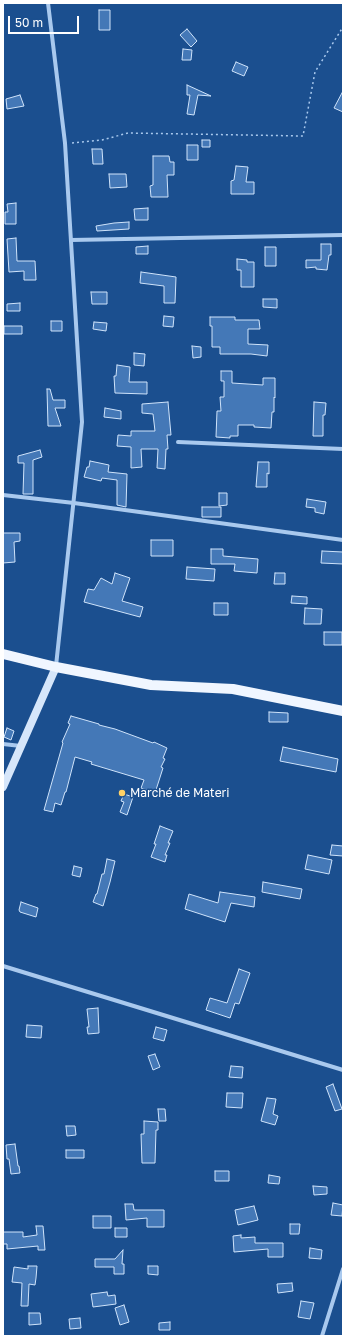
<!DOCTYPE html>
<html>
<head>
<meta charset="utf-8">
<style>
	body { margin:0 }
	#map { position:relative; width:346px; height:1339px; overflow:hidden; background:#1b4f8f; font-family:"Golos Text",sans-serif }
	canvas { display:block }
	.frame { position:absolute; inset:0; border:4px solid #fff; pointer-events:none }
	.scale { position:absolute; left:8px; top:16px; width:71px; height:18px; box-sizing:border-box; border:2px solid #fff; border-top:0; padding-left:5px; font-size:12px; line-height:14px; white-space:nowrap; color:#fff; -webkit-text-stroke:3px #1b4f8f; paint-order:stroke }
</style>
</head>
<body>
<div id="map">
<canvas width="346" height="1339"></canvas>
<div class="frame"></div>
<div class="scale">50 m</div>
</div>
<script>
const ctx = document.querySelector('canvas').getContext('2d');
ctx.lineJoin = 'round';
function fillPath(path, color) {
  ctx.fillStyle = color;
  ctx.fill(path, 'evenodd');
}
function toPath(rows) {
  const path = new Path2D();
  for (const r of rows) {
    path.moveTo(r[0], r[1]);
    for (let i = 2; i < r.length; i += 2) path.lineTo(r[i], r[i + 1]);
  }
  return path;
}
function stroke(path, color, width, dash) {
  ctx.strokeStyle = color;
  ctx.lineWidth = width;
  ctx.lineCap = dash ? 'butt' : 'round';
  ctx.setLineDash(dash || []);
  ctx.stroke(path);
}
function label(font, color, halo, rows, align = 'center') {
  ctx.font = font + ' "Golos Text",sans-serif';
  ctx.lineWidth = 3;
  ctx.setLineDash([]);
  ctx.textBaseline = 'middle';
  ctx.strokeStyle = halo;
  ctx.fillStyle = color;
  for (const [text, x, y, turn = 0] of rows) {
    ctx.save();
    ctx.translate(x, y);
    ctx.rotate((+turn || 0) * Math.PI / 180);
    ctx.textAlign = isNaN(turn) ? turn : align;
    if (halo) ctx.strokeText(text, 0, 0);
    ctx.fillText(text, 0, 0);
    ctx.restore();
  }
}
const building = toPath([
	[99,10,110,10,110,30,99,30,99,10],
	[187,29,197,41,191,47,180,35,187,29],
	[183,49,192,50,191,60,182,60,183,49],
	[236,62,248,67,244,76,232,71,236,62],
	[187,85,211,96,198,95,194,115,187,114,190,95,187,95,187,85],
	[343,91,343,112,334,108,343,91],
	[20,95,24,106,7,109,6,99,20,95],
	[202,140,210,140,210,147,202,147,202,140],
	[187,145,198,145,198,160,187,160,187,145],
	[92,149,102,149,103,164,93,164,92,149],
	[153,156,169,156,170,162,174,162,174,175,167,175,168,197,151,197,150,186,153,185,153,156],
	[236,166,248,167,246,182,254,182,254,194,231,194,231,181,234,180,236,166],
	[109,174,126,174,127,187,110,188,109,174],
	[16,203,16,224,5,224,5,212,8,212,7,204,16,203],
	[148,208,148,220,135,220,134,209,148,208],
	[129,222,129,229,97,231,96,226,114,223,129,222],
	[16,238,17,261,35,261,36,280,24,280,24,271,9,272,7,239,16,238],
	[321,244,331,244,331,255,329,255,327,270,316,269,316,267,306,268,306,260,321,260,321,244],
	[148,246,148,254,136,254,136,247,148,246],
	[265,247,276,247,276,266,265,266,265,247],
	[237,259,247,260,247,262,254,262,254,287,241,287,241,270,237,270,237,259],
	[141,272,176,277,175,303,164,303,164,286,140,283,141,272],
	[91,292,107,292,107,304,92,304,91,292],
	[263,299,277,299,277,308,263,307,263,299],
	[20,303,20,311,7,311,7,304,20,303],
	[164,316,174,317,173,327,163,326,164,316],
	[210,317,235,317,235,320,259,320,260,329,248,329,248,344,268,345,267,356,251,354,220,354,220,347,212,347,212,326,210,326,210,317],
	[51,321,62,321,62,331,51,331,51,321],
	[94,322,107,323,106,331,93,329,94,322],
	[4,326,22,326,22,334,4,334,4,326],
	[192,346,201,347,201,357,193,358,192,346],
	[134,353,145,354,144,366,134,365,134,353],
	[117,365,130,367,129,382,147,382,147,394,115,393,114,376,116,376,117,365],
	[221,371,232,371,232,383,263,385,263,378,275,378,275,398,274,397,274,412,272,412,271,428,254,427,254,425,238,425,238,436,230,436,230,438,216,437,217,411,221,411,220,397,224,397,224,381,221,381,221,371],
	[47,389,50,389,53,400,65,400,65,408,55,408,61,426,48,426,47,389],
	[168,402,171,435,167,435,168,449,166,449,165,469,157,468,158,449,141,449,142,467,131,468,131,447,117,446,118,435,131,436,131,431,155,431,153,414,142,413,142,404,168,402],
	[314,402,326,403,325,415,323,415,323,436,313,436,314,402],
	[105,408,121,411,121,419,104,417,105,408],
	[40,450,42,457,33,460,33,494,23,494,24,463,18,463,18,456,40,450],
	[90,461,109,465,108,472,127,474,126,507,117,505,117,480,102,478,101,481,84,477,87,467,89,467,90,461],
	[258,462,269,462,269,474,267,473,267,487,256,487,258,462],
	[219,493,227,493,227,505,219,506,219,493],
	[307,499,326,502,324,514,315,512,315,508,306,507,307,499],
	[202,507,221,507,221,517,202,517,202,507],
	[3,533,20,533,20,541,14,542,15,562,3,563,3,533],
	[151,540,173,540,173,556,151,556,151,540],
	[211,549,223,549,223,556,258,559,257,573,234,571,235,564,211,564,211,549],
	[322,551,343,552,343,564,321,563,322,551],
	[187,567,215,569,214,581,186,579,187,567],
	[115,573,130,578,122,601,143,607,140,617,84,602,88,589,94,590,101,578,112,584,115,573],
	[275,573,285,573,285,584,274,584,275,573],
	[292,596,307,597,307,604,291,603,292,596],
	[214,603,228,603,228,615,214,615,214,603],
	[305,608,322,609,321,624,304,624,305,608],
	[324,632,342,632,342,645,324,645,324,632],
	[269,712,288,713,288,722,269,722,269,712],
	[71,716,99,724,99,725,115,729,153,743,154,742,167,748,163,758,165,759,161,767,163,768,155,793,141,788,144,780,91,764,92,762,75,757,66,792,65,792,61,805,55,803,53,812,44,810,63,743,62,742,70,724,68,723,71,716],
	[7,728,14,731,11,740,4,737,7,728],
	[283,747,338,759,336,772,280,761,283,747],
	[124,794,133,797,127,815,120,812,124,802,121,801,124,794],
	[160,826,173,831,168,843,170,843,165,855,167,855,165,862,151,857,156,844,154,844,160,826],
	[332,845,343,846,343,856,330,855,332,845],
	[308,855,332,860,329,874,305,869,308,855],
	[107,859,115,861,110,882,103,906,93,902,96,894,97,894,102,874,104,874,107,859],
	[74,866,82,868,80,877,72,875,74,866],
	[263,882,302,889,300,899,262,892,263,882],
	[220,892,255,897,254,907,231,903,225,922,185,909,189,894,218,903,220,892],
	[21,902,38,908,36,917,20,912,19,910,21,902],
	[239,969,250,973,239,1004,235,1003,230,1018,206,1010,210,998,227,1003,239,969],
	[98,1008,99,1033,88,1034,87,1027,89,1027,87,1009,98,1008],
	[27,1025,42,1026,41,1038,26,1037,27,1025],
	[156,1027,167,1030,164,1041,153,1038,156,1027],
	[155,1054,160,1067,153,1070,148,1056,155,1054],
	[231,1066,243,1067,242,1078,229,1077,231,1066],
	[333,1084,342,1109,335,1111,326,1087,333,1084],
	[227,1093,243,1093,242,1108,226,1107,227,1093],
	[267,1098,276,1099,273,1114,278,1116,275,1125,261,1121,267,1098],
	[158,1109,165,1109,166,1121,159,1121,158,1109],
	[144,1121,158,1122,158,1130,156,1130,155,1163,142,1163,141,1134,144,1134,144,1121],
	[66,1126,75,1126,76,1135,67,1136,66,1126],
	[15,1144,18,1166,19,1166,20,1173,11,1174,9,1159,7,1159,6,1145,15,1144],
	[66,1150,84,1150,84,1158,66,1158,66,1150],
	[215,1171,229,1171,229,1181,215,1181,215,1171],
	[269,1175,280,1177,279,1184,268,1183,269,1175],
	[313,1186,327,1187,327,1194,314,1195,313,1186],
	[333,1203,343,1205,342,1216,331,1215,333,1203],
	[125,1204,133,1204,134,1210,164,1210,164,1227,147,1227,147,1218,126,1220,125,1204],
	[254,1206,258,1220,238,1225,235,1210,254,1206],
	[93,1216,111,1216,111,1228,93,1228,93,1216],
	[290,1224,300,1224,299,1234,290,1234,290,1224],
	[36,1226,43,1226,45,1250,38,1250,38,1246,7,1249,7,1244,3,1244,3,1232,23,1232,23,1237,37,1235,36,1226],
	[115,1228,127,1228,127,1237,115,1237,115,1228],
	[241,1235,241,1238,255,1237,255,1243,283,1243,283,1257,268,1257,268,1249,234,1252,233,1236,241,1235],
	[310,1248,322,1250,321,1259,309,1258,310,1248],
	[123,1250,122,1264,124,1264,124,1274,114,1274,114,1267,95,1267,95,1259,115,1259,123,1250],
	[28,1266,37,1266,36,1278,35,1285,29,1284,28,1306,21,1306,22,1283,12,1282,14,1267,28,1269,28,1266],
	[148,1266,158,1266,158,1275,148,1274,148,1266],
	[292,1283,293,1291,278,1293,277,1284,292,1283],
	[107,1292,108,1296,115,1295,116,1304,93,1307,91,1294,107,1292],
	[301,1301,314,1303,310,1319,298,1317,301,1301],
	[124,1305,129,1322,120,1325,115,1308,124,1305],
	[29,1313,40,1313,41,1324,29,1325,29,1313],
	[80,1318,81,1328,70,1329,69,1319,80,1318],
	[170,1322,170,1330,159,1330,159,1323,170,1322]
]);
const path = toPath([
	[72,143,102,140,128,133,303,136,315,72,343,27]
]);
const minor = toPath([
	[48,3,65,143,82,422,56,666],
	[71,240,343,235],
	[178,442,343,449],
	[3,495,74,503,343,540],
	[3,744,21,746],
	[3,966,343,1070],
	[322,1336,343,1269]
]);
const secondary = toPath([
	[3,787,56,667]
]);
const primary = toPath([
	[3,654,56,667,151,685,233,689,343,711]
]);
const markers = [
	[122,793,4,"#ffd166"]
];
const poiNames = [
	["Marché de Materi",130,793]
];
fillPath(building, '#4478b7');
stroke(building, '#cfe3fa', 1);
stroke(path, '#a9c9ee', 1.5, [2, 3]);
stroke(minor, '#a9c9ee', 4);
stroke(secondary, '#d6e6fa', 8);
stroke(primary, '#f0f6ff', 10);
for (const [x, y, r, color] of markers) {
  const dot = new Path2D();
  dot.arc(x, y, r, 0, 2 * Math.PI);
  ctx.fillStyle = color;
  ctx.fill(dot);
  stroke(dot, '#1b4f8f', 1.5);
}
label('12px', '#fff', '#1b4f8f', poiNames, 'left');
</script>
</body>
</html>
